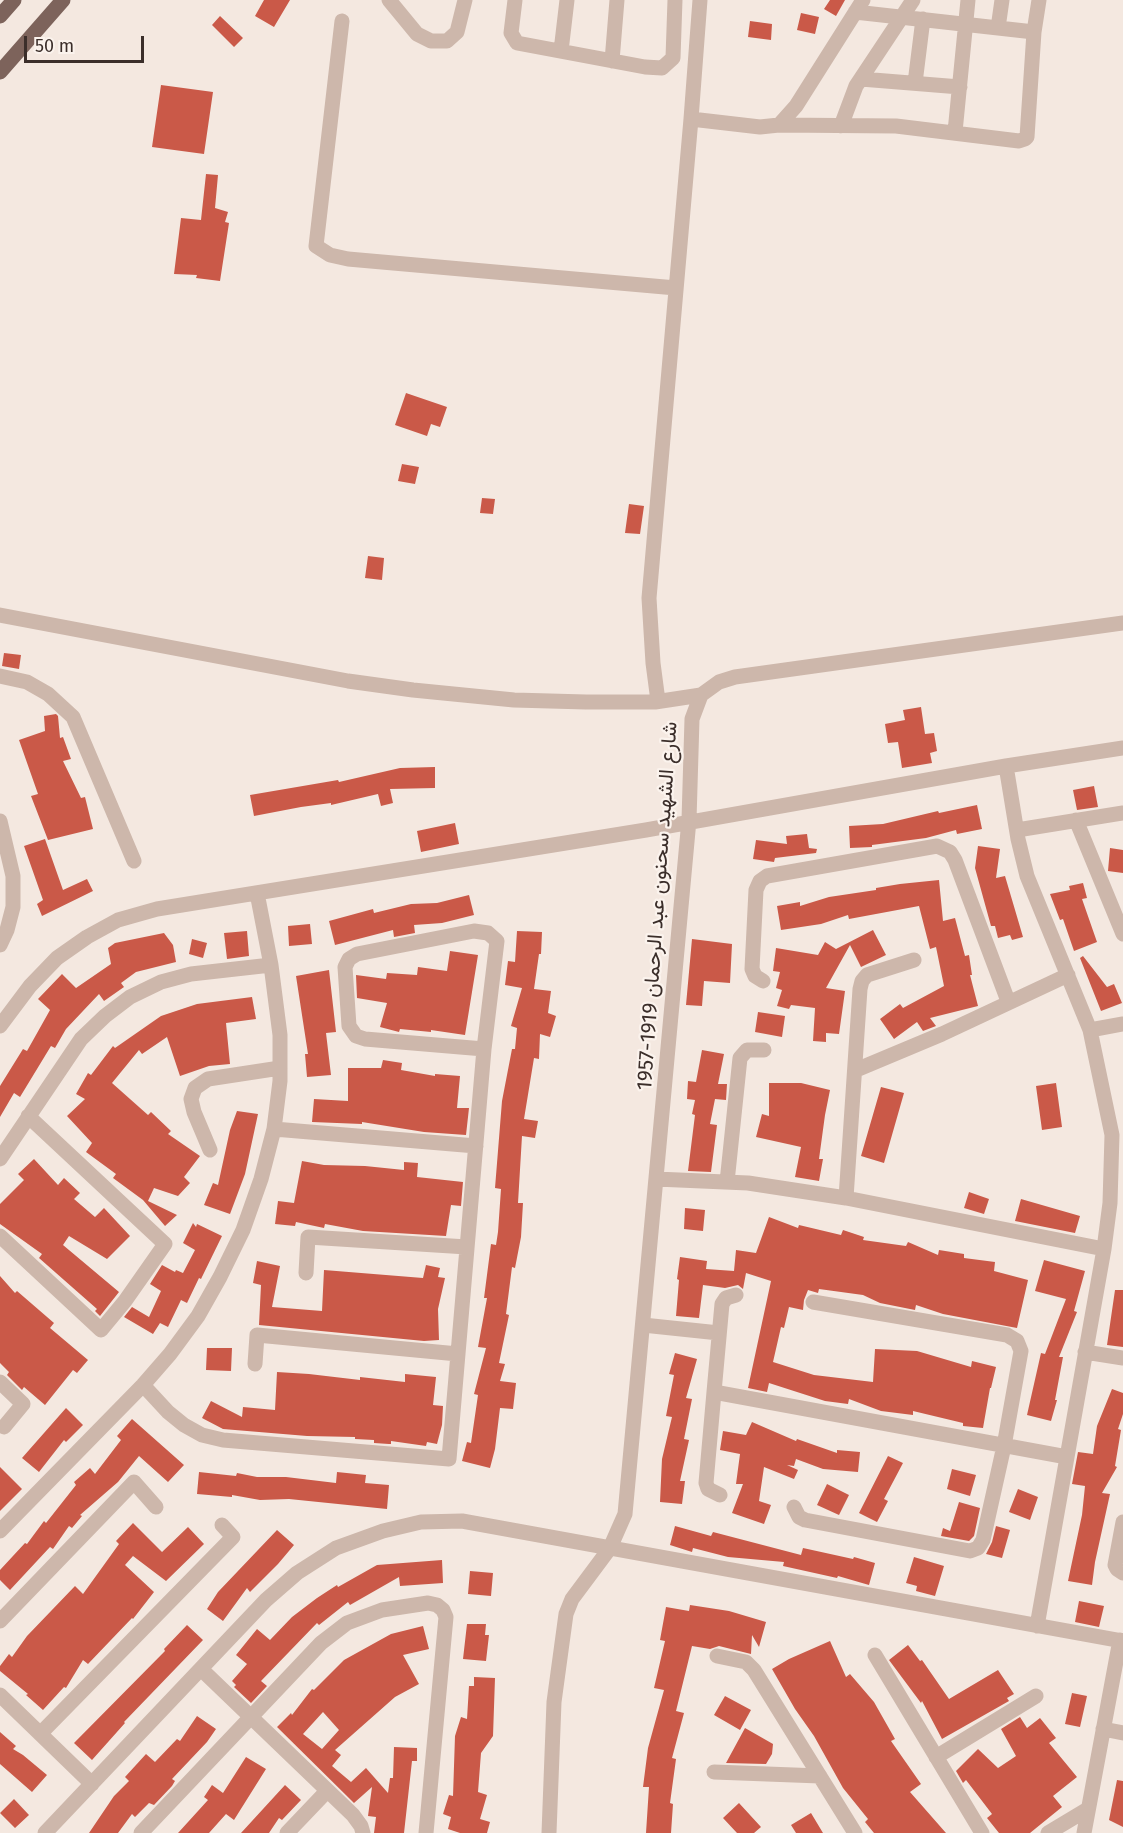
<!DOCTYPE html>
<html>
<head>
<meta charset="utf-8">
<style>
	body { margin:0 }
	#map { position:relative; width:1123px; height:1833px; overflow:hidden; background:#f4e8e0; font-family:"Fira Sans",sans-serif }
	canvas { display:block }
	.scale { position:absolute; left:24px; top:36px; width:120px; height:27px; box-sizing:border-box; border:3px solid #3b2e2a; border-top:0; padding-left:8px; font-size:18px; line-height:21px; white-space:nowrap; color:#3b2e2a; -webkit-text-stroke:4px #fbf3ed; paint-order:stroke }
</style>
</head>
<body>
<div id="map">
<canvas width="1123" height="1833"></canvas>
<div class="scale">50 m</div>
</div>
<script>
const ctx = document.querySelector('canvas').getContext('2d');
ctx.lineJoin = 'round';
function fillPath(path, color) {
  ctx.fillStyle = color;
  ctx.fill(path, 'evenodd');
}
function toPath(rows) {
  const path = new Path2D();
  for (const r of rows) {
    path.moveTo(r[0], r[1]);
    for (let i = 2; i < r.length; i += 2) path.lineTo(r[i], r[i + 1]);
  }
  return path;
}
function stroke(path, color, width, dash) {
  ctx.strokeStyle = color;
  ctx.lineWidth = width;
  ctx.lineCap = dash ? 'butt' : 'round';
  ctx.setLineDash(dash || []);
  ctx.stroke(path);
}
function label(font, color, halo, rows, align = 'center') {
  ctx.font = font + ' "Fira Sans",Vazirmatn,sans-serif';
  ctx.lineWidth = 4.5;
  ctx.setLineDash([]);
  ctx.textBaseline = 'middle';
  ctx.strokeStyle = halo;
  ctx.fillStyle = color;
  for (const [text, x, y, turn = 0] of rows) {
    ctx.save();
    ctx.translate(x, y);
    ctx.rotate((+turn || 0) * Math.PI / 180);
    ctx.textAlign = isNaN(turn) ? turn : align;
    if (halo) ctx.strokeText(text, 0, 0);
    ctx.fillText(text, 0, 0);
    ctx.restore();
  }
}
const building = toPath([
	[264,0,290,0,274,27,255,16],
	[830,0,845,0,836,16,824,9],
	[801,13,819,17,815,34,797,30],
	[220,16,243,38,234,47,212,25],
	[750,21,772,24,771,40,748,37],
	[161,85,213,92,204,154,152,147],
	[206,174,218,175,215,208,228,212,225,222,229,223,220,281,196,278,197,275,174,274,181,218,201,220],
	[406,393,447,407,440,427,431,424,427,436,395,425],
	[402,464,419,467,415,484,398,481],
	[482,498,495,499,493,514,480,513],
	[629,504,644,506,640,534,625,533],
	[368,556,384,558,382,580,365,578],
	[4,653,21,655,19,669,2,666],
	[921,707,925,734,934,733,937,751,930,753,932,763,902,768,898,742,888,743,885,724,905,720,903,710],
	[56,714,58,716,60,738,63,737,71,759,63,761,81,798,85,797,93,829,48,840,31,796,38,794,19,740,45,731,44,716],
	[435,767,435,788,390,789,393,803,381,806,378,794,331,805,331,803,301,807,254,816,250,795,338,780,339,782,400,768],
	[1094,786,1098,807,1077,810,1073,790],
	[977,805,982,829,957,834,956,830,926,838,872,845,872,847,850,848,849,826,883,824,938,811,939,813],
	[455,823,459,844,421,852,417,831],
	[807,834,809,848,817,849,816,853,775,858,774,862,753,859,756,840,787,844,786,836],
	[45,839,63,890,87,879,93,891,42,916,37,904,43,900,24,846],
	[978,846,1000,849,996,878,1005,876,1023,937,1012,940,1010,935,998,938,995,926,991,926,975,868],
	[1110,848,1123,850,1123,873,1108,871],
	[939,880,943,921,955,918,965,956,969,955,972,975,970,975,978,1006,930,1018,936,1026,923,1031,917,1022,894,1039,880,1019,900,1004,903,1008,944,986,936,947,930,949,919,906,849,919,848,915,821,924,781,930,777,906,800,902,800,906,829,897,876,890,876,888,900,884],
	[1083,883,1087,898,1082,899,1097,942,1074,951,1063,919,1060,920,1050,894,1070,890,1069,886],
	[469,895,474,915,442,923,414,925,415,933,394,937,393,930,335,945,329,921,373,909,374,913,411,904,437,903],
	[310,924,312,944,289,946,288,926],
	[873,930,886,955,861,967,850,945,826,988,845,991,839,1034,826,1033,826,1042,813,1041,815,1008,791,1005,789,1009,777,1006,782,990,776,988,780,972,773,971,776,948,818,955,825,942,836,949],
	[247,931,249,956,227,959,224,933],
	[517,931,542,932,541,954,539,954,534,989,551,991,548,1013,556,1016,550,1037,540,1034,539,1059,534,1058,524,1119,538,1121,535,1138,522,1136,518,1203,523,1203,521,1237,515,1268,512,1267,506,1314,509,1315,499,1363,505,1364,500,1381,516,1383,513,1409,500,1408,495,1449,490,1468,462,1461,467,1442,471,1443,478,1395,474,1394,486,1348,478,1347,487,1298,484,1298,491,1244,496,1245,498,1232,501,1189,495,1188,502,1101,512,1049,515,1049,517,1028,511,1026,522,988,505,985,508,961,515,962],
	[164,933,173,945,176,962,136,972,121,983,124,987,104,1001,99,994,66,1029,55,1048,51,1046,20,1097,14,1093,0,1117,0,1086,23,1049,27,1051,50,1010,38,999,62,974,76,988,111,964,108,948,115,943],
	[192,939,207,943,203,958,189,954],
	[692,939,732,944,730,983,704,981,702,1006,686,1005],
	[450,951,478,955,465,1035,431,1030,431,1032,400,1029,399,1032,380,1027,387,1003,357,998,356,975,386,979,387,973,417,975,418,967,447,971],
	[1083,956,1107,987,1114,984,1122,1003,1101,1011,1080,958],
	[329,970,336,1032,326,1033,331,1075,307,1077,305,1054,308,1054,296,976],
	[252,997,256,1019,226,1023,230,1064,209,1066,180,1076,167,1037,142,1054,139,1050,112,1083,148,1115,151,1112,171,1131,168,1134,200,1156,184,1177,190,1183,178,1196,154,1188,148,1201,177,1215,165,1226,143,1200,113,1178,116,1174,86,1152,92,1143,67,1116,85,1099,76,1094,88,1073,91,1075,113,1046,115,1048,161,1016,197,1004],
	[758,1012,785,1016,782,1037,755,1032],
	[702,1050,724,1054,718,1084,727,1084,726,1100,715,1099,710,1124,717,1125,711,1172,688,1171,695,1115,692,1114,695,1100,687,1099,688,1081,696,1082],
	[383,1060,402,1063,401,1070,435,1076,435,1074,460,1076,457,1108,469,1108,466,1135,424,1132,362,1122,362,1124,312,1122,314,1099,348,1101,348,1068,381,1068],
	[769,1083,801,1083,830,1090,825,1115,819,1159,823,1159,819,1181,795,1177,801,1147,756,1137,762,1114,769,1116],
	[1056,1083,1062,1127,1042,1130,1036,1086],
	[881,1087,904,1093,884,1163,861,1156],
	[237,1111,258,1114,245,1174,230,1214,204,1205,213,1183,218,1185,230,1130],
	[34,1159,58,1185,64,1178,80,1193,74,1199,95,1217,104,1208,130,1236,107,1259,69,1236,63,1245,119,1292,100,1316,95,1311,97,1309,39,1258,42,1254,0,1224,0,1204,24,1180,18,1174],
	[302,1161,324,1165,365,1166,404,1170,404,1162,418,1163,417,1177,463,1182,461,1206,451,1205,446,1236,363,1231,325,1224,324,1228,296,1222,295,1226,275,1224,278,1201,294,1203],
	[969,1192,989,1199,984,1214,964,1208],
	[1021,1199,1080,1216,1075,1233,1015,1221],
	[685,1208,705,1210,703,1231,684,1229],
	[769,1217,798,1228,799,1225,841,1235,843,1230,864,1237,863,1240,906,1246,908,1242,938,1255,939,1250,964,1254,964,1258,995,1262,994,1271,1028,1280,1017,1328,943,1314,916,1305,915,1310,880,1303,863,1295,819,1289,818,1293,808,1290,804,1300,803,1310,789,1307,784,1328,781,1327,773,1362,814,1375,873,1382,875,1349,917,1351,971,1367,972,1361,996,1367,991,1388,990,1388,983,1428,963,1426,963,1423,913,1411,913,1415,881,1411,849,1399,848,1404,825,1401,769,1383,767,1392,748,1388,771,1281,746,1273,743,1289,738,1285,725,1288,703,1285,699,1318,676,1316,679,1280,677,1279,680,1257,707,1261,706,1269,734,1271,736,1250,756,1253],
	[193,1223,196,1227,197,1224,222,1236,201,1279,199,1278,187,1303,181,1300,168,1327,160,1323,153,1334,124,1317,132,1307,149,1317,161,1291,150,1284,162,1265,175,1272,176,1270,183,1273,195,1250,183,1243],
	[1044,1260,1085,1271,1074,1311,1077,1312,1059,1357,1063,1357,1055,1400,1057,1400,1051,1421,1027,1415,1041,1353,1045,1354,1066,1299,1035,1291],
	[257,1261,280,1266,272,1307,322,1311,324,1270,423,1278,426,1265,440,1268,438,1277,445,1278,438,1309,439,1340,424,1341,259,1325,261,1285,253,1283],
	[0,1276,15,1293,17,1291,54,1323,50,1328,88,1360,77,1373,73,1370,45,1405,24,1387,22,1390,7,1375,9,1372,0,1363],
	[1115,1290,1123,1290,1123,1347,1107,1345],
	[207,1348,232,1348,231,1371,206,1370],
	[675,1353,697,1359,686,1398,692,1399,684,1439,689,1440,680,1481,685,1481,682,1504,660,1502,662,1459,672,1417,666,1416,674,1375,669,1374],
	[277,1372,309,1374,360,1380,360,1377,405,1382,405,1374,436,1377,433,1405,443,1406,442,1425,437,1444,427,1442,426,1446,391,1441,391,1444,389,1444,374,1443,374,1440,355,1439,355,1437,307,1436,223,1429,202,1418,211,1401,242,1417,243,1407,275,1410],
	[1112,1389,1123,1393,1123,1414,1118,1429,1121,1430,1115,1466,1117,1467,1102,1493,1110,1494,1095,1562,1092,1585,1068,1581,1082,1515,1085,1486,1072,1484,1078,1452,1093,1454,1097,1426],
	[66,1408,83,1425,66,1442,64,1440,39,1472,22,1458],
	[132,1419,184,1465,168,1482,139,1456,118,1482,80,1515,82,1516,72,1528,69,1526,53,1549,50,1547,10,1590,0,1580,0,1570,25,1543,27,1544,44,1521,46,1523,76,1485,74,1482,90,1468,95,1474,121,1440,117,1436],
	[752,1422,796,1441,797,1439,837,1453,837,1450,860,1452,858,1472,823,1469,796,1459,794,1466,787,1465,798,1470,794,1479,764,1467,759,1501,771,1505,764,1524,732,1513,743,1484,736,1484,740,1454,720,1450,723,1431,746,1435],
	[888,1456,903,1463,884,1499,888,1501,877,1522,859,1513],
	[0,1467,22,1489,0,1511],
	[952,1469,976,1475,970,1496,947,1489],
	[199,1472,236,1476,237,1473,257,1477,286,1477,336,1483,337,1472,366,1475,365,1483,389,1485,387,1509,289,1499,260,1500,232,1495,232,1497,197,1494],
	[827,1484,849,1495,839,1515,817,1505],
	[1018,1489,1038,1497,1030,1520,1009,1512],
	[959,1502,980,1508,974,1536,969,1541,941,1536,943,1528,950,1531],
	[133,1523,162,1552,188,1527,204,1544,166,1581,133,1556,125,1565,154,1592,133,1619,132,1618,88,1664,83,1660,66,1688,64,1687,43,1710,26,1695,28,1694,0,1671,0,1666,9,1654,12,1657,27,1636,75,1586,83,1594,119,1544,116,1541],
	[675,1526,711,1536,713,1532,801,1555,803,1548,853,1559,854,1557,875,1563,869,1585,838,1576,837,1578,783,1566,784,1562,728,1557,693,1548,692,1552,670,1545],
	[996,1526,1010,1530,1002,1558,986,1554,992,1542],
	[277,1530,294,1545,278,1564,250,1592,247,1588,223,1621,207,1609,218,1592],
	[914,1557,944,1566,935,1596,916,1591,917,1586,906,1583],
	[442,1560,443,1583,400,1586,399,1577,350,1605,348,1602,319,1625,317,1623,261,1681,267,1686,251,1703,234,1687,236,1685,232,1681,247,1664,236,1655,257,1629,270,1640,292,1617,317,1598,337,1585,338,1587,377,1565],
	[470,1571,493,1573,491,1596,468,1594],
	[1079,1601,1104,1606,1099,1627,1075,1622],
	[690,1605,729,1611,766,1622,759,1647,752,1635,751,1654,719,1646,710,1649,692,1646,676,1711,684,1713,672,1758,676,1759,670,1803,673,1804,671,1833,646,1833,649,1787,643,1787,648,1748,664,1690,654,1688,665,1641,660,1640,666,1607,689,1611],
	[467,1624,486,1624,485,1635,489,1635,486,1661,463,1659],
	[187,1625,203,1640,124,1722,125,1723,92,1760,74,1743,165,1651,164,1649],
	[423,1626,429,1649,403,1655,419,1684,395,1697,335,1750,341,1755,332,1766,351,1782,366,1768,388,1793,390,1778,393,1778,394,1747,417,1748,417,1761,412,1761,404,1833,374,1833,376,1817,368,1816,372,1787,354,1803,277,1727,291,1713,292,1715,312,1689,314,1690,344,1660,391,1634],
	[323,1712,339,1730,322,1749,303,1734],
	[830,1641,846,1677,850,1674,874,1702,895,1739,891,1741,921,1784,910,1792,946,1833,874,1833,865,1822,868,1819,843,1788,814,1736,795,1709,772,1669,789,1659],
	[908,1645,920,1661,922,1660,949,1699,998,1670,1014,1694,1007,1698,1009,1701,942,1739,922,1701,921,1703,889,1660],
	[474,1677,495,1678,493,1736,481,1753,478,1792,487,1795,480,1819,490,1822,487,1833,460,1833,448,1829,451,1817,443,1814,449,1795,453,1796,455,1736,461,1717,467,1719,469,1686,474,1686],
	[1072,1693,1087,1696,1080,1727,1065,1724],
	[725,1696,751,1710,740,1730,714,1715],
	[197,1716,216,1729,207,1742,172,1779,175,1781,172,1786,154,1805,149,1803,135,1817,132,1814,118,1833,89,1833,114,1796,129,1781,125,1777,146,1754,155,1762,177,1739,180,1741],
	[1020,1717,1027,1728,1040,1718,1056,1738,1049,1743,1077,1777,1053,1796,1062,1807,1030,1833,999,1833,987,1818,992,1814,966,1780,963,1783,956,1771,978,1749,998,1768,1016,1756,1001,1729],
	[745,1728,773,1744,772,1754,766,1764,726,1763],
	[0,1732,16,1746,13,1749,23,1755,47,1775,32,1792,0,1764],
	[246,1757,266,1769,234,1820,226,1814,209,1833,178,1833,208,1800,204,1797,212,1785,223,1793],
	[1117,1780,1123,1781,1123,1827,1109,1820],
	[285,1785,301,1800,282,1820,279,1818,269,1833,241,1833],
	[14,1799,29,1815,15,1828,0,1813],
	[739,1803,761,1827,754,1833,737,1833,723,1818],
	[811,1813,823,1833,796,1833,791,1825]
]);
const minor = toPath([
	[389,0,417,34,431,41,447,41,457,32,465,0],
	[515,0,511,33,517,43,645,67,662,68,673,58,675,0],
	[700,0,691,119,760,127,779,125,796,106,863,0],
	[855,12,1034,32],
	[342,21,316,246,330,255,348,259,676,288],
	[998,28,1002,0],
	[561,51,567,0],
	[612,61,617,0],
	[861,79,960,87],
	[915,83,923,19],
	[779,125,896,126,1019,141,1025,139,1027,137,1034,32,1039,0],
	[841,126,856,86,913,0],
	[955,132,968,0],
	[0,615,348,681,413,690,514,700,586,702,655,702,701,695],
	[0,676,27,682,48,694,73,717,134,861],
	[658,701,653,663,649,598,691,119],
	[1006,766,1018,839,1027,876,1090,1030,1112,1135,1110,1203,1104,1249,1037,1626],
	[1076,820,1123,934],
	[0,821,13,876,13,907,7,930,0,945],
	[1017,830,1123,813],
	[763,981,755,976,752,969,756,890,760,881,767,876,937,846,950,852,955,860,1008,1001],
	[0,1026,30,986,57,958,87,937,118,920,157,909,646,830,1006,766,1123,748],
	[1090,1030,1123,1024],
	[856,1070,942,1034,1068,975],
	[274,1129,476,1146],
	[210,1150,194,1112,191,1099,195,1088,208,1079,280,1068],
	[0,1159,81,1039,105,1016,130,997,161,982,191,974,271,965],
	[656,1179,748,1183,846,1198,1104,1249],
	[727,1182,740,1058,747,1050,764,1050],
	[846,1198,860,989,862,981,867,975,914,960],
	[0,1236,101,1330,125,1301,165,1244,28,1116],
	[306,1273,308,1237,467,1247],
	[643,1325,719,1333],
	[1085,1352,1123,1358],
	[255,1364,257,1335,458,1354],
	[0,1382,23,1404,4,1427],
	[143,1385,168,1412,184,1425,202,1435,223,1440,449,1459,484,1049,497,941,488,933,474,931,357,954,349,959,345,967,349,1026,356,1036,365,1039,484,1049],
	[714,1392,1067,1457],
	[720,1495,708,1489,706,1483,714,1392,722,1304,726,1298,736,1295],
	[794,1507,799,1517,805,1520,970,1551,978,1548,983,1540,1004,1446,1021,1351,1017,1341,1007,1335,813,1302],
	[1123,1522,1115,1565,1117,1569,1123,1573],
	[0,1531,143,1385,170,1354,198,1316,220,1277,243,1230,261,1179,274,1129,280,1081,280,1035,271,965,257,893],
	[0,1621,134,1482,156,1507],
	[875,1655,982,1833],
	[717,1656,746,1662,754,1670,855,1833],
	[201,1669,353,1815,361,1826,363,1833],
	[0,1695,92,1784],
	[1103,1729,1123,1733],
	[40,1734,233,1537,222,1525],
	[936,1757,1036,1696],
	[714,1772,820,1776],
	[45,1833,266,1600,297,1573,336,1548,383,1531,421,1522,462,1521,1123,1641],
	[141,1833,321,1643,347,1623,382,1610,428,1603,437,1605,443,1610,446,1617,426,1833],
	[287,1833,327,1791],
	[549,1833,554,1702,566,1614,572,1599,610,1548,625,1514,689,820,692,719,701,695,719,682,735,677,1123,623],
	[1048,1833,1088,1809],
	[1084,1833,1120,1640]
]);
const major = toPath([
	[0,16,14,0],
	[0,72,63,0]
]);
const streetNames = [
	["شارع الشهيد سحنون عبد الرحمان 1919-1957",658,906,-86]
];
fillPath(building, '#ca5948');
stroke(minor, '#cdb7ab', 15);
stroke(major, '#7d635b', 15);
label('21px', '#3b2e2a', '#fbf3ed', streetNames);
</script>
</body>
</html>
